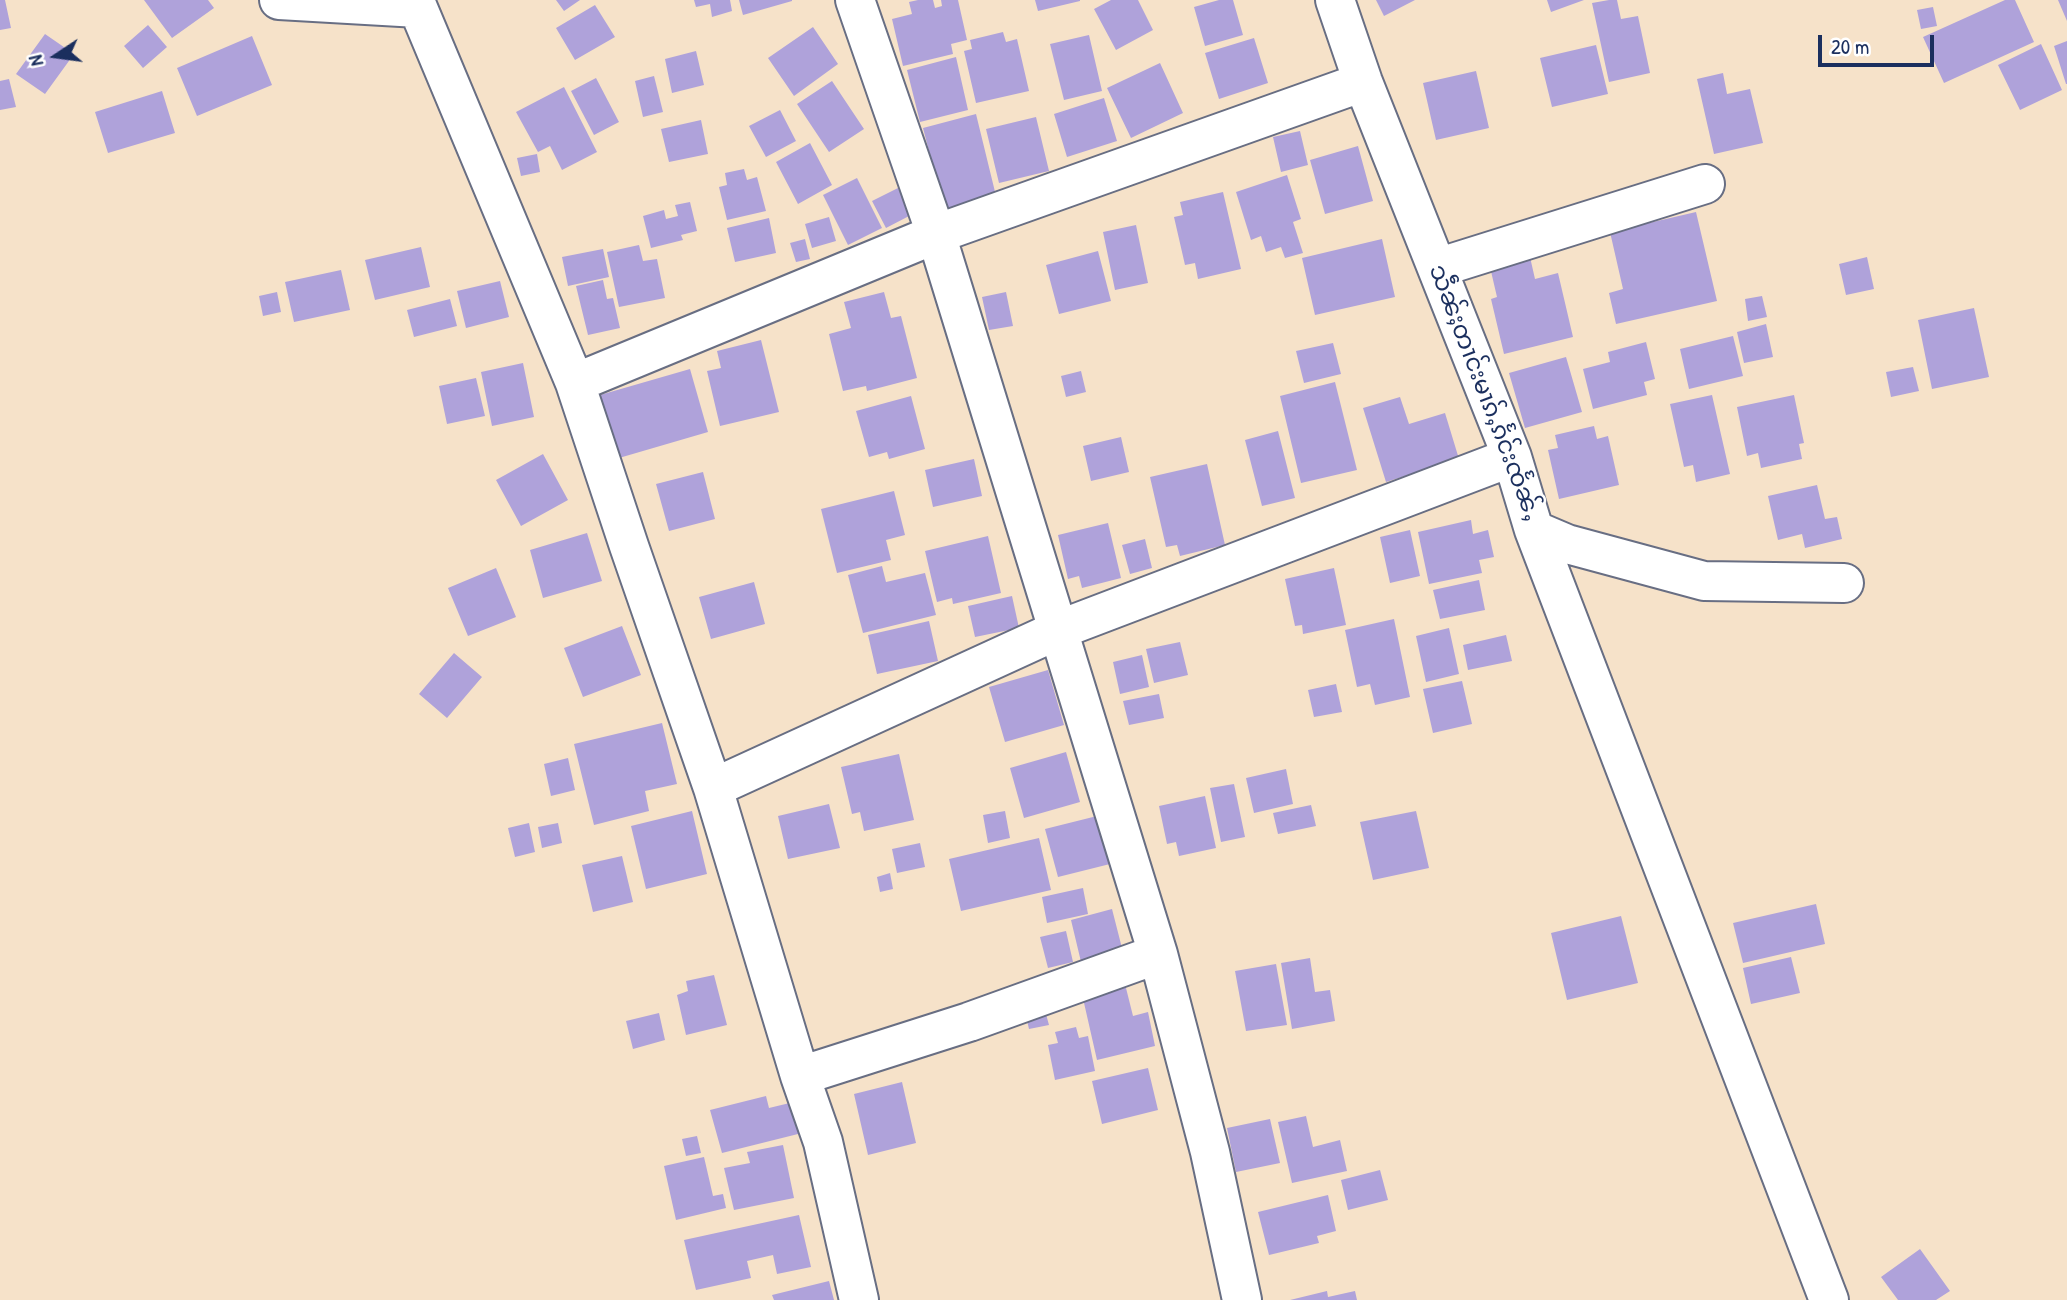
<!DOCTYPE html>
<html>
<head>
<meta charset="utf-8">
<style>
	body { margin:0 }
	#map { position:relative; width:2067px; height:1300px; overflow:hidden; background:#f6e2c9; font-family:"Patrick Hand",sans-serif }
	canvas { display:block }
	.north { position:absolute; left:21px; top:21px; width:70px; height:70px; -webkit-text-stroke:5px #fff; paint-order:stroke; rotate:257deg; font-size:19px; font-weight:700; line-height:28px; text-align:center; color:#1b2f5e }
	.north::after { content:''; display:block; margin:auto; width:24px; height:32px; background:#1b2f5e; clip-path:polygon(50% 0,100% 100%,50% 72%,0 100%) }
	.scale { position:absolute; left:1818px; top:35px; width:116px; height:32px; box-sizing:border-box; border:4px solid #1b2f5e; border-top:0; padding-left:9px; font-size:21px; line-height:24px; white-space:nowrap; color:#1b2f5e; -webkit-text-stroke:5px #fff; paint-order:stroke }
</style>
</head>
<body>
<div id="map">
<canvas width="2067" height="1300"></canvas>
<div class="north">N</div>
<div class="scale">20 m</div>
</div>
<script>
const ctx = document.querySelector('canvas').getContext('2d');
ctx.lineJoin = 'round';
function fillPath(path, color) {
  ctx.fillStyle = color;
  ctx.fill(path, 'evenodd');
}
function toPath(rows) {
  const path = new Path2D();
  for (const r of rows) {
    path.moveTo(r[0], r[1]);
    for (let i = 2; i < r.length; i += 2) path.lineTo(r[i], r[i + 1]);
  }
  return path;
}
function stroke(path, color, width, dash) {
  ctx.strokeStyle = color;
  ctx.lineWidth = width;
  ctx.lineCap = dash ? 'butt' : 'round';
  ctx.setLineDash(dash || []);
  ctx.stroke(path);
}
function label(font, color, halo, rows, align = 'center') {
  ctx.font = font + ' "Patrick Hand","Noto Sans Myanmar",sans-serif';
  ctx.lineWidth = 5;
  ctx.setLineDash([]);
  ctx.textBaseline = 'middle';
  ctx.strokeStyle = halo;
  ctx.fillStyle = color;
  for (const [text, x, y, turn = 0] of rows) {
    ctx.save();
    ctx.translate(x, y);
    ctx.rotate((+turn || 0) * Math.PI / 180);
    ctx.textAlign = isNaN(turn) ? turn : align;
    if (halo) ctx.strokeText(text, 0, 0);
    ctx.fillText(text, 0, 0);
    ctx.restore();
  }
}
const building = toPath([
	[0,0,5,0,11,28,0,30],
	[144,0,208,0,214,8,172,38],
	[556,0,580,0,564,11],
	[694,0,730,0,732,11,712,17,710,4,696,7],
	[739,0,792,0,792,1,743,15],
	[918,0,933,0,935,8,942,6,941,0,958,0,967,40,951,44,953,54,903,66,892,19,912,14,909,2],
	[1035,0,1080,0,1080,1,1038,11],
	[1111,0,1138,0,1153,30,1116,50,1094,9],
	[1219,0,1233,0,1243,35,1205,46,1194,7],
	[1376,0,1415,0,1384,16],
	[1547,0,1584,0,1551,12],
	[1609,0,1617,0,1621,19,1638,16,1650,73,1609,82,1592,3],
	[2005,0,2015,0,2034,42,1944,83,1923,37],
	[2058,0,2067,0,2067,21],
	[595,5,615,37,575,60,556,28],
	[1933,7,1937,26,1921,29,1917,10],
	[148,25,167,47,143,68,124,46],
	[813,27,838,64,794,96,768,58],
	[1003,32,1006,42,1017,39,1029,91,976,103,964,51,972,49,970,40],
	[45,34,74,54,45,94,16,74],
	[1089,35,1102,91,1064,100,1050,44],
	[252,36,272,85,197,116,177,68],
	[1254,38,1268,83,1219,99,1205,53],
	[2067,41,2067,84,2066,84,2054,46],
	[2041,44,2062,90,2020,110,1998,65],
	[1596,45,1608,94,1552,107,1540,58],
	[696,51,704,85,672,93,665,59],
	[956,57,968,110,920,122,907,70],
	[1160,63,1183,113,1131,138,1107,88],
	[1476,71,1489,128,1436,140,1423,83],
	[1723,73,1727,94,1750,89,1763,143,1714,154,1697,79],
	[654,76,663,112,643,117,635,81],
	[596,78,619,122,594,135,571,91],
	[9,79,16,107,0,110,0,81],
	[832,81,864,129,829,152,797,104],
	[564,87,597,152,562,170,550,146,538,152,516,112],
	[162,91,175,133,108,153,95,112],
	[1104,98,1117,141,1067,157,1054,114],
	[780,110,796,141,766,157,749,126],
	[976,114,997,200,945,213,923,128],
	[1036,117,1049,171,999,183,986,129],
	[701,120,708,154,669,162,661,129],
	[1300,131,1308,165,1281,172,1273,137],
	[810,143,832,185,798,204,776,162],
	[1358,146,1373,201,1325,214,1310,160],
	[537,154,540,172,521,176,517,158],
	[744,169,747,180,757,177,766,211,727,220,719,187,727,185,725,173],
	[1287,175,1301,219,1293,222,1303,253,1285,258,1281,247,1266,252,1261,236,1251,240,1236,192],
	[857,178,882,228,848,245,823,195],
	[898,188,911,215,886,228,872,201],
	[1223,192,1241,269,1198,279,1195,263,1185,265,1174,217,1183,215,1180,202],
	[690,202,697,231,681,235,683,240,651,248,643,216,664,210,666,219,678,216,675,205],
	[1696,212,1717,301,1616,324,1609,293,1623,289,1610,232],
	[829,217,836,241,812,248,805,224],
	[769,218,776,253,735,262,727,228],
	[1136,225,1148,283,1115,290,1103,232],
	[805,239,810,259,796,262,790,243],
	[1382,239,1395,297,1315,315,1302,258],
	[639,245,643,261,657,259,665,298,619,307,607,252],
	[421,247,430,287,375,300,365,260],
	[603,249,609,277,568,286,562,257],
	[1098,251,1111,301,1059,314,1046,265],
	[1530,257,1535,279,1558,273,1573,337,1504,354,1491,299,1497,297,1490,267],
	[1867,257,1874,289,1846,295,1839,264],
	[341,270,350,310,294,322,285,282],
	[603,280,607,299,613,298,620,328,588,335,576,286],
	[500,281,509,317,466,328,457,291],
	[277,292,281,312,263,316,259,296],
	[884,292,891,318,901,316,917,378,867,391,866,386,843,391,829,334,851,328,844,302],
	[1006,292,1013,326,989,330,982,297],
	[1762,296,1767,317,1748,321,1745,299],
	[450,299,457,326,414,337,407,310],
	[1974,308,1989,377,1932,389,1918,320],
	[1766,324,1773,357,1744,363,1737,332],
	[1733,336,1743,376,1689,389,1680,349],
	[761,340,779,412,720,426,707,371,721,368,717,351],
	[1646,342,1655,379,1644,382,1647,395,1593,409,1583,369,1610,362,1608,352],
	[1333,343,1341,374,1304,383,1296,351],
	[1566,357,1582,412,1525,428,1509,373],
	[523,363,534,417,492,426,481,372],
	[1913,367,1919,391,1891,397,1886,372],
	[690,369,708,432,619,458,600,395],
	[1081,371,1086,392,1066,397,1061,376],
	[476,378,485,416,447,424,439,386],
	[1335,382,1357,470,1301,483,1280,396],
	[1712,395,1730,474,1696,482,1693,465,1684,467,1670,404],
	[1794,395,1804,443,1799,444,1802,459,1761,468,1758,453,1747,456,1737,407],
	[911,396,925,449,889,459,887,452,869,457,856,411],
	[1400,397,1409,424,1445,413,1459,459,1386,482,1363,408],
	[1594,426,1597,439,1608,436,1619,485,1559,499,1548,450,1558,448,1555,435],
	[1278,431,1295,498,1262,506,1245,440],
	[1121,437,1129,472,1091,481,1083,446],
	[543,454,568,500,521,526,496,480],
	[974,459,982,496,933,507,925,470],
	[1207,464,1225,545,1180,556,1177,545,1166,547,1150,477],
	[703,472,715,519,669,531,656,484],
	[1817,485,1825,519,1837,517,1842,539,1805,548,1802,534,1778,540,1768,496],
	[894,491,905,535,886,540,891,560,837,573,821,509],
	[1471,520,1473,534,1488,530,1494,557,1479,560,1482,573,1429,584,1418,532],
	[1108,523,1121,578,1082,588,1079,576,1068,579,1058,535],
	[1410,530,1420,576,1390,583,1380,537],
	[587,533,602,581,543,598,530,550],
	[988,536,1001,593,953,604,952,598,937,602,925,551],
	[1145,539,1152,568,1130,574,1122,545],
	[882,566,886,582,925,573,936,615,863,633,848,575],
	[496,568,516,617,468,636,448,588],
	[1334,568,1346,625,1303,634,1302,625,1295,626,1285,579],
	[1479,580,1485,610,1440,619,1433,590],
	[754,582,765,624,711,639,699,597],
	[1012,596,1019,628,975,637,968,606],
	[1394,619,1410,697,1375,705,1370,684,1357,687,1345,630],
	[929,621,938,661,877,674,868,635],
	[622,626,641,675,583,697,564,648],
	[1449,628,1459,674,1426,682,1416,636],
	[1506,635,1512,661,1468,670,1463,645],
	[1180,642,1188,675,1154,683,1146,649],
	[454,653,482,677,447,718,419,694],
	[1142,655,1149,687,1120,694,1113,662],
	[1048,670,1064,725,1005,742,989,687],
	[1462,681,1472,724,1433,733,1423,689],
	[1336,684,1342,712,1314,717,1308,690],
	[1159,694,1164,718,1129,725,1123,701],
	[662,723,677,784,645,791,649,811,594,825,574,744],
	[1066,752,1080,802,1024,818,1010,768],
	[899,754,914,820,864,831,860,812,852,814,841,767],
	[568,758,575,790,551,796,544,764],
	[1286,769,1293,804,1254,813,1246,778],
	[1234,784,1245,837,1221,842,1210,788],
	[1205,796,1216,848,1179,856,1176,842,1167,844,1159,806],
	[829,804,840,848,788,859,778,816],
	[1311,805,1316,826,1278,834,1273,813],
	[692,811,707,874,646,889,631,826],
	[1005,811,1010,838,988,843,983,815],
	[1416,811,1429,868,1373,880,1360,822],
	[1097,816,1110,864,1058,877,1045,829],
	[529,823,535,852,515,857,508,828],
	[558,823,562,843,542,848,538,827],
	[1039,838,1051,890,961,911,949,859],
	[920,843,925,867,897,873,892,849],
	[622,856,633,902,593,912,582,865],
	[890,873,893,889,880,892,877,877],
	[1083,888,1088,914,1047,923,1042,897],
	[1816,904,1825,944,1743,963,1733,923],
	[1112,909,1124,956,1082,966,1071,920],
	[1621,916,1638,983,1567,1000,1551,933],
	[1066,931,1073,962,1048,968,1040,937],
	[1791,957,1800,993,1751,1004,1743,968],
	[1310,958,1315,992,1330,990,1335,1021,1292,1029,1281,963],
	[1276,964,1287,1025,1246,1031,1235,971],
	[714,975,727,1025,686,1035,677,995,688,991,686,981],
	[1125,984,1133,1016,1148,1012,1155,1046,1097,1060,1082,994],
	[1044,1007,1049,1025,1029,1029,1025,1012],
	[659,1013,665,1040,633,1049,626,1021],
	[1076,1027,1079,1038,1088,1036,1095,1071,1055,1080,1048,1045,1058,1043,1055,1032],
	[1148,1068,1158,1110,1102,1124,1092,1081],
	[902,1082,916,1143,868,1155,854,1094],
	[766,1096,769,1108,798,1101,806,1132,722,1153,710,1110],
	[1306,1116,1313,1147,1340,1140,1347,1171,1292,1183,1278,1122],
	[1270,1119,1280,1163,1236,1172,1227,1128],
	[697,1136,701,1153,686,1156,682,1139],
	[783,1145,794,1198,734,1210,724,1168,750,1163,747,1152],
	[704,1157,713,1196,723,1194,726,1208,676,1220,664,1166],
	[1380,1170,1388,1200,1348,1210,1341,1180],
	[1328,1195,1336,1231,1317,1236,1319,1243,1269,1255,1258,1212],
	[799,1215,811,1267,777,1274,773,1255,747,1261,751,1278,696,1290,684,1240],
	[1920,1249,1950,1291,1936,1300,1898,1300,1881,1277],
	[829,1281,834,1300,774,1300,772,1295],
	[1327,1291,1328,1297,1355,1291,1357,1300,1290,1300]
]);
const street = toPath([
	[279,0,418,8,575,383,629,546,713,788,800,1076,823,1142,859,1300],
	[855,0,936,234,1158,954,1210,1152,1242,1300],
	[1335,0,1363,82,1512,457,1534,530,1567,544,1704,581,1844,583],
	[1437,268,1705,184],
	[575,383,936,234,1363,82],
	[1534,530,1829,1300],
	[713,788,1058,630,1512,457],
	[800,1076,969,1022,1158,954]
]);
const streetNames = [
	["သဵၼ်ႈတၢင်းမၢၵ်ႇၵႅင်းၸႅၼ်ႇ",1484,393,69]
];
fillPath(building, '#afa2da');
stroke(street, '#686e83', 42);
stroke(street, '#fff', 38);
label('24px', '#1b2f5e', '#fff', streetNames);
</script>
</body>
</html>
